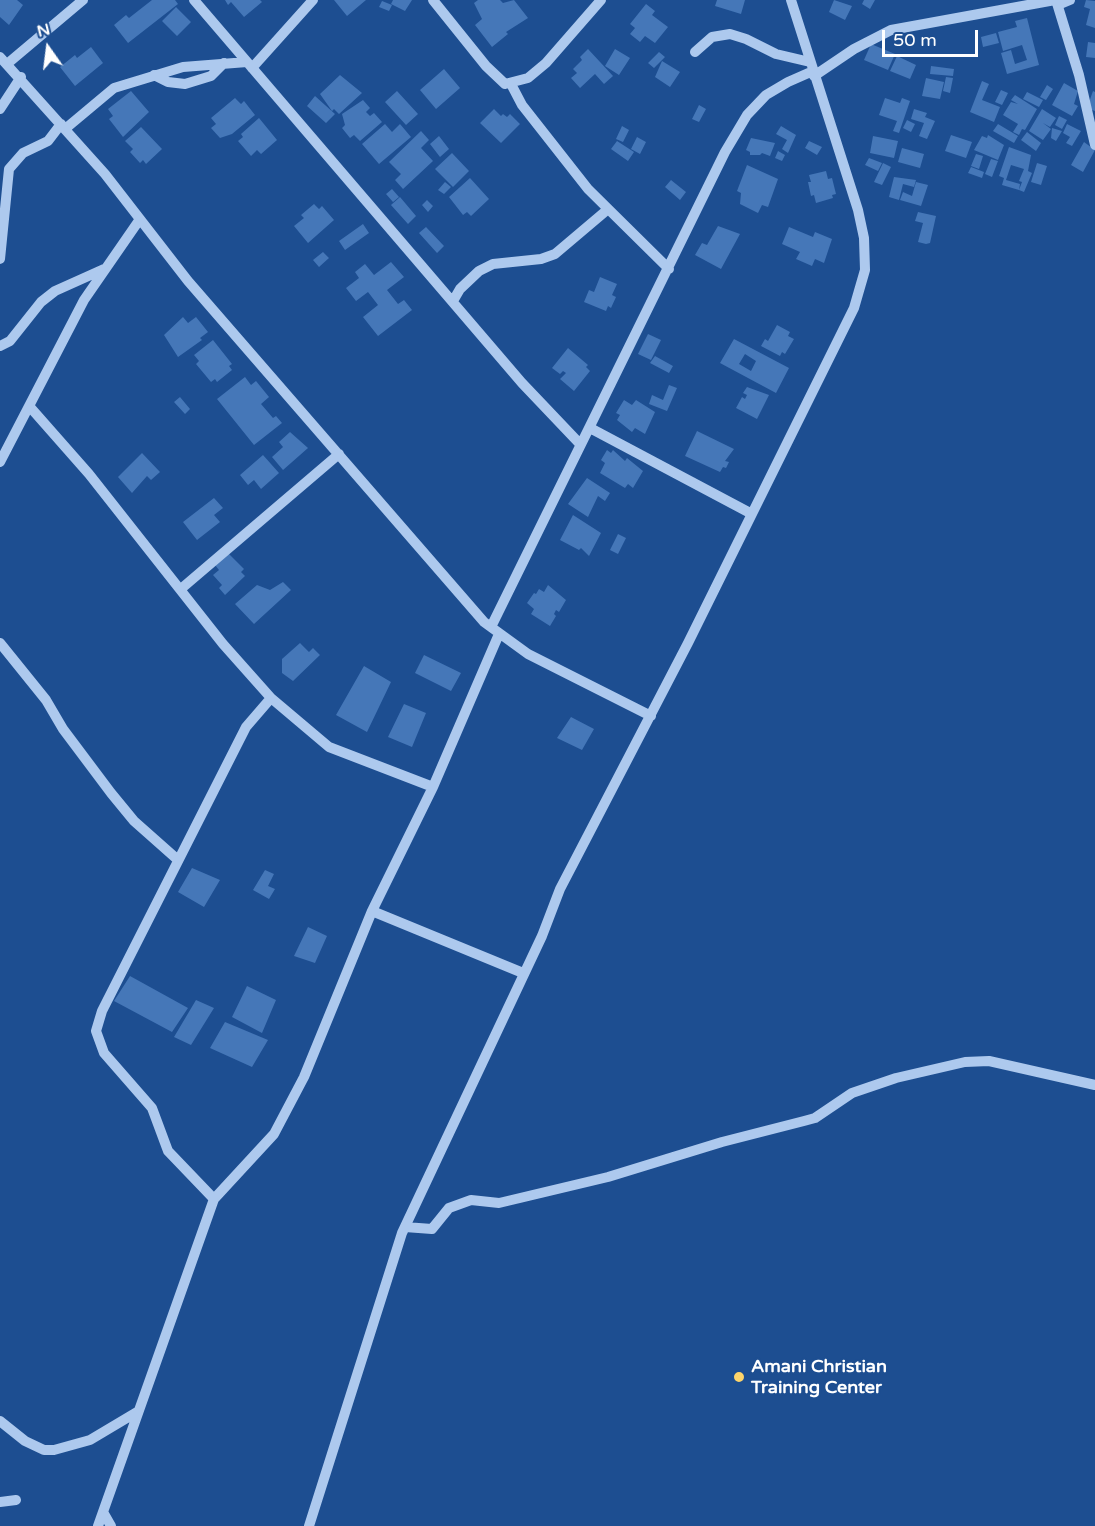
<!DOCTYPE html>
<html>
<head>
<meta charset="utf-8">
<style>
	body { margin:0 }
	#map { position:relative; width:1095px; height:1526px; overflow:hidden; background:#1d4e91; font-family:"Varela Round",sans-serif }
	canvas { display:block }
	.north { position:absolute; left:18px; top:18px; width:60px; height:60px; -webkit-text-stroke:4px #1d4e91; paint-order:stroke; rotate:346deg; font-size:16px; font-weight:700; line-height:24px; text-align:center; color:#fff }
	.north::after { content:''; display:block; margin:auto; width:21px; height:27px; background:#fff; clip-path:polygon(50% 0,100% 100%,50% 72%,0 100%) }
	.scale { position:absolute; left:882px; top:30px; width:96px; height:27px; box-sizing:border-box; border:3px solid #fff; border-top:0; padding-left:8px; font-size:18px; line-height:21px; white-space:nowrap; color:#fff; -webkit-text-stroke:4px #1d4e91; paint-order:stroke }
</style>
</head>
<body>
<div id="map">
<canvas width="1095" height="1526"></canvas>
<div class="north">N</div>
<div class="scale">50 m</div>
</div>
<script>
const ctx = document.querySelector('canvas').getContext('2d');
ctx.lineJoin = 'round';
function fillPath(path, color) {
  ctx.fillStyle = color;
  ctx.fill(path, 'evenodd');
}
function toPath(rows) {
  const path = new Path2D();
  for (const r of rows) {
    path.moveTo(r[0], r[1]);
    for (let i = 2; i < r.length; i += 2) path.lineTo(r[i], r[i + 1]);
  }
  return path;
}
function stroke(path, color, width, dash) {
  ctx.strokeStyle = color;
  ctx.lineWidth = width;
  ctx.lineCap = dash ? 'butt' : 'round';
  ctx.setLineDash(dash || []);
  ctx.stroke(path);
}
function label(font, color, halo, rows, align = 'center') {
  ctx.font = font + ' "Varela Round",sans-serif';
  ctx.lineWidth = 4.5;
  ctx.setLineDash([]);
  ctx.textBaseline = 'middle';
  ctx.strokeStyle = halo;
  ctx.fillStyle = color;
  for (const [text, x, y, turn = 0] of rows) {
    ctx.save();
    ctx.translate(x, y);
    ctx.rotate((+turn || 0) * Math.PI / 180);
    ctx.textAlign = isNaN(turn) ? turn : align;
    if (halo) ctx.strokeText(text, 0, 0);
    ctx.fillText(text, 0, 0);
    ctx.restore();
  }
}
const building = toPath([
	[0,0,17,0,23,5,9,25,0,17],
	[152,0,175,0,178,4,128,43,114,25,126,15,129,18],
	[225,0,260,0,262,2,244,17,231,2,228,5],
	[334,0,366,0,347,16],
	[393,0,412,0,405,11,391,4],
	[478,0,500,0,503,3,514,0,528,18,506,32,508,34,492,47,475,25,482,19,474,3],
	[717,0,745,0,741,14,715,6],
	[834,0,852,6,845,20,829,12],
	[864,0,875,0,870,9,862,4],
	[1086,0,1095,1,1095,28,1086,25,1090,9,1084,7],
	[382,1,392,5,389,11,379,7],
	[646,4,655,11,652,15,668,27,655,43,645,36,640,42,630,34,635,28,630,24],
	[176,7,191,22,177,36,162,21],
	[1027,18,1039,65,1007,74,1001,53,1011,50,1015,64,1027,60,1022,45,1003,51,998,32,1017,27,1015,21],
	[996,33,999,43,983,47,981,37],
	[1088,42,1095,43,1095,58,1086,57],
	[871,44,895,54,888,70,864,60],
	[91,47,103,63,75,86,60,67,75,55,77,58],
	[588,49,613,76,604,84,595,74,580,88,571,78,577,73,573,69,582,60,580,57],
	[615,49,630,58,619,75,605,66],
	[659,52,665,57,654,68,648,63],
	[897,56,916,65,910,79,890,71],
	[662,61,680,72,670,87,655,77],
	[931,66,954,69,953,76,930,74],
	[444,69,460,88,436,109,420,90],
	[340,75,362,93,339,114,334,109,332,111,320,94],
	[946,77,953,78,950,93,943,91],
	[926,78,944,82,940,99,922,96],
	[982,81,989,84,982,100,1000,107,994,122,970,112],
	[1064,83,1078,91,1074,104,1078,106,1072,116,1052,105],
	[1047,85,1053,89,1046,100,1040,97],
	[1001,90,1008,93,1002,105,995,102],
	[131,91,149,112,123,137,109,119,113,116,108,109],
	[397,91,418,114,406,125,385,102],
	[1093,91,1095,92,1095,111,1087,108],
	[1027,92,1043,100,1039,107,1023,99],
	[1015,95,1037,109,1025,130,1022,129,1019,135,1013,132,1018,124,1003,115,1011,102,1018,104,1011,100],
	[315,96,335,114,326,123,307,106],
	[235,98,241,104,244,101,255,115,232,134,220,138,211,128,216,124,211,118],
	[885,98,900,103,902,98,910,101,899,133,893,131,897,121,879,115],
	[363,100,370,108,366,112,370,116,374,113,382,122,360,141,354,135,350,138,342,128,345,125,342,114],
	[699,105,706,109,699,122,692,119],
	[494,109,501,116,503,114,507,117,510,114,520,124,501,143,480,123],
	[914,109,927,113,925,117,935,121,927,139,919,136,924,123,911,119],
	[1042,109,1056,118,1050,127,1043,123,1051,129,1043,140,1029,131],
	[1059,116,1067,120,1062,129,1055,125],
	[259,118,277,140,261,154,257,150,251,156,238,141,243,137,241,134],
	[907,120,915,124,911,132,903,128],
	[385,124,392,132,400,124,411,137,379,164,362,144],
	[998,124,1018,136,1014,143,993,131],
	[1067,124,1081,131,1072,146,1066,143,1070,137,1063,133],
	[622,126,629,130,623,142,616,139],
	[781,126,796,135,788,153,782,149,787,140,776,134],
	[141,127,162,149,146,164,143,160,140,163,130,152,133,149,125,141],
	[1052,128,1062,131,1056,141,1051,138],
	[421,131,429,140,421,148,433,161,403,189,395,180,401,174,389,162],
	[1027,132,1041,143,1036,151,1021,140],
	[951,135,972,142,966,158,945,151],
	[988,135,1004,145,998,160,974,150,982,136,987,138],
	[439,136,449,149,440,157,430,144],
	[873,136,898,141,894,158,870,153],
	[637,137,646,142,640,154,631,149],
	[751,138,775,143,770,156,762,153,760,155,750,155,750,152,746,150],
	[617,141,634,152,628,161,611,149],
	[809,141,822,147,817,155,805,148],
	[1084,142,1095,150,1083,172,1071,165],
	[1009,147,1031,155,1028,171,1032,173,1024,192,1019,190,1022,182,1019,181,1024,169,1011,165,1006,180,1020,184,1019,190,1002,185,1004,178,999,176],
	[902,148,924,154,920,168,898,162],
	[778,151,785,155,782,161,775,158],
	[452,153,469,171,453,187,435,169],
	[976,154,983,156,979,169,971,166],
	[869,158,882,163,878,171,865,165],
	[991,159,998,161,992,177,985,174],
	[883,163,891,167,882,185,874,182],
	[1037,163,1047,166,1041,185,1031,182],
	[747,165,778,179,768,207,762,205,758,213,740,204,741,193,737,191],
	[971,167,984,172,982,178,968,173],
	[826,171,828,179,832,178,836,194,832,195,833,198,816,203,814,195,811,196,808,182,811,182,809,175],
	[894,177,916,180,914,187,903,184,899,200,889,197],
	[470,178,489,199,471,216,467,212,463,215,449,197],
	[671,180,686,192,680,200,665,187],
	[445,182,451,187,444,194,438,190],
	[916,182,928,185,921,206,900,200,903,192,912,196],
	[392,189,399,197,393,202,386,194],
	[400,197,416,216,408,224,391,205],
	[427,200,433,206,428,212,422,205],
	[314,204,319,209,322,206,334,220,308,243,294,226,304,218,301,215],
	[918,212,936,216,930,243,926,244,918,242,923,223,915,221],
	[363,224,369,233,345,250,339,241],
	[718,226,740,234,721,269,695,255,702,243,707,245],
	[426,227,444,246,437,253,419,233],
	[789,227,813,237,815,232,832,239,824,263,815,259,812,266,796,259,800,252,782,244],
	[323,252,329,258,319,267,313,260],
	[391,262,404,277,387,290,398,304,404,300,412,310,378,336,363,317,378,305,368,292,356,301,346,288,359,278,355,272,365,264,374,275],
	[600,277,617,284,612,295,616,297,611,308,608,306,606,311,584,302,589,290,594,292],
	[183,317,188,323,196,317,208,332,200,338,202,340,178,357,164,335],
	[777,325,790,332,788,336,794,339,785,354,782,352,780,356,761,346,765,339,768,341],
	[648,334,661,340,651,360,638,354],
	[734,339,789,368,776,393,720,363],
	[745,354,756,361,751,371,739,364],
	[213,340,232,364,229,366,232,370,217,382,215,379,211,382,196,364,199,361,194,355],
	[568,348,588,365,586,367,590,371,574,391,560,379,566,373,563,371,560,374,552,368],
	[655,356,673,366,669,373,650,363],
	[245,377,251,385,256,381,269,397,261,404,273,418,276,416,282,423,254,445,217,399],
	[669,385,677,388,667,411,649,404,652,395,663,400],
	[747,387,769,395,757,419,736,408,742,397,745,399,747,395,743,393],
	[180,397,190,409,185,414,174,402],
	[624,400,632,405,636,400,655,412,645,434,635,428,632,432,617,420,620,415,616,413],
	[697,431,734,449,725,461,729,462,726,468,723,467,720,472,685,456],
	[290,432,308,448,283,470,272,457,283,447,279,442],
	[607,450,611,453,613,450,625,461,627,458,643,471,633,488,628,484,625,488,600,473,605,463,601,460],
	[142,453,160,472,151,480,147,476,132,493,118,477],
	[263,455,279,473,261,489,254,480,248,485,240,475],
	[587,478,610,493,605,501,598,496,588,517,568,504],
	[214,498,223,508,214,515,220,522,197,540,183,522],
	[573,515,601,533,589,556,581,548,579,550,560,540],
	[618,534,626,538,618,554,610,550],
	[228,553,244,569,241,572,245,576,225,595,219,588,222,585,213,575,219,570,215,565],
	[283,582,291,590,254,624,235,604,257,585,270,590],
	[548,585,566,600,559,612,556,610,554,614,556,616,550,626,531,614,534,609,527,603,534,593,536,594,539,589,544,592],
	[300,643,309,652,313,648,320,655,293,681,282,673,282,659],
	[424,655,461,673,451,691,415,673],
	[364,666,391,682,367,732,336,715],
	[404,704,426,713,412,747,388,737],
	[571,717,594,729,582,750,557,738],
	[192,868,220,880,204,907,178,892],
	[265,870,274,874,268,886,275,889,269,899,253,890],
	[308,927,327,936,315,963,294,956],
	[130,976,188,1008,172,1032,114,1001],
	[247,986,276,1000,262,1033,232,1017],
	[196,1000,214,1008,191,1045,174,1037],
	[225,1022,268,1040,252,1067,210,1048]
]);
const minor = toPath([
	[194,0,522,383,580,444],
	[433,0,486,66,505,84,528,78,546,63,601,0],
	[1056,0,1079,75,1095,145],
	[1058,5,1070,0],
	[695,52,712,37,730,34,746,39,776,54,810,62],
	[0,57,105,174,188,281,484,622,528,654,651,716],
	[7,64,83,0],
	[252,68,313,0],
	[154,75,168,82,185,84,211,76,224,63],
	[814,76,854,49,891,30,1055,0],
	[511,84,522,105,588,189,669,269],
	[0,109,21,77],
	[65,129,114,88,183,67,247,62],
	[0,259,9,169,23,153,48,141,61,124],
	[453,301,460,289,479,271,493,264,541,259,555,254,607,210],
	[0,346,10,341,41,302,55,291,104,269],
	[30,407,89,474,223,644,271,698],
	[590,428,752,514],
	[0,462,84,300,140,219],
	[182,588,339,454],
	[491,627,725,152,747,115,766,95,788,82,813,71],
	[0,643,46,700,63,729,111,793,134,821,178,860],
	[372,911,523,973],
	[214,1199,168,1151,152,1108,104,1053,96,1031,102,1011,246,727,271,698,329,747,433,787],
	[405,1227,432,1229,449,1208,471,1200,499,1203,608,1177,722,1142,804,1121,815,1118,852,1093,896,1078,965,1062,989,1061,1095,1085],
	[0,1421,25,1441,44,1450,54,1450,90,1440,137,1412],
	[0,1502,16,1500],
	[103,1512,111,1526],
	[98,1526,214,1199,274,1134,304,1077,372,911,433,787,499,634],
	[309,1526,402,1233,542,936,560,889,688,643,854,308,865,270,864,238,858,210,791,0]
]);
const markers = [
	[739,1377,6,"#fed56b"]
];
const poiNames = [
	["Amani Christian",751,1367],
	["Training Center",751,1388]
];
fillPath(building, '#4577b8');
stroke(minor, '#adc9ee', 10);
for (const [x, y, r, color] of markers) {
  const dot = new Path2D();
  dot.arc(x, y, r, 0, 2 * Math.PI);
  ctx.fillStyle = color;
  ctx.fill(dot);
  stroke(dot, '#1d4e91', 2);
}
label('bold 18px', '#fff', '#1d4e91', poiNames, 'left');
</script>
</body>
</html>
